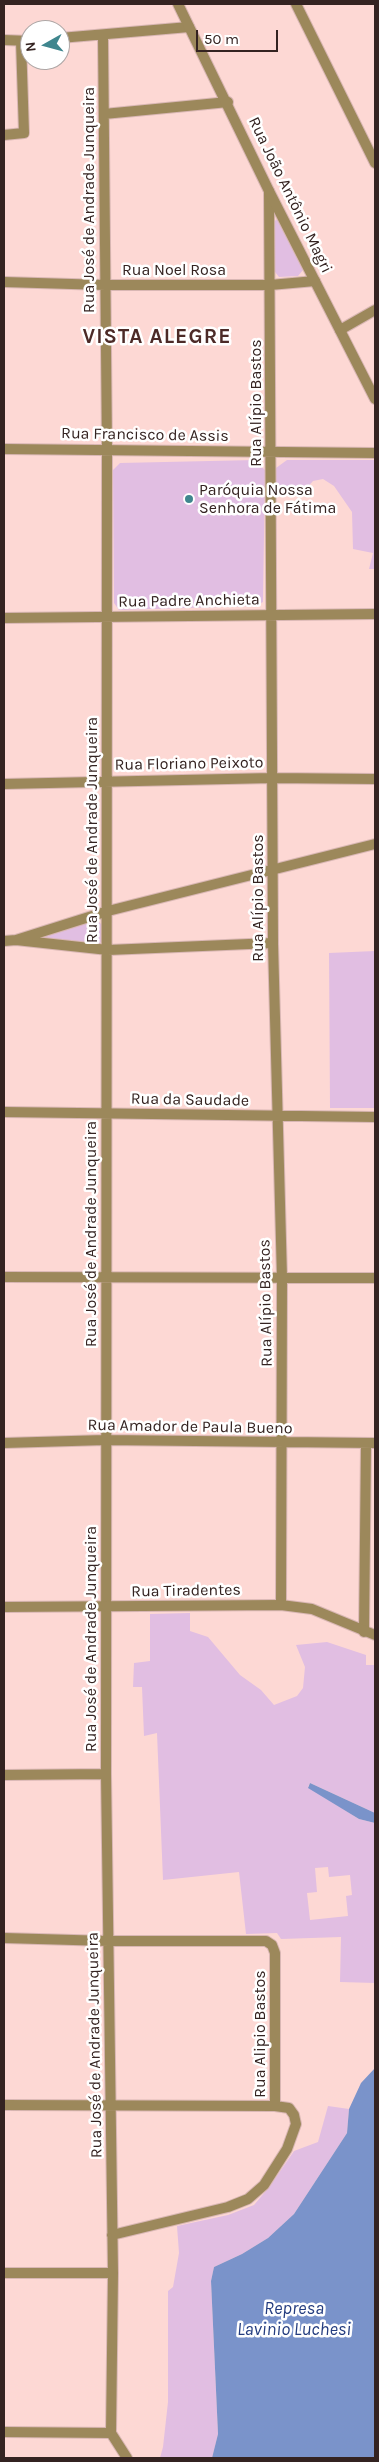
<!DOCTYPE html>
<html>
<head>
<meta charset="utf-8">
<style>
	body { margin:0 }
	#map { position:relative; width:379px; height:2462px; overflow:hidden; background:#fdd8d4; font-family:Karla,sans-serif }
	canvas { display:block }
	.frame { position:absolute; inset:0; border:5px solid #342321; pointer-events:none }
	.north { position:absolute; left:20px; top:20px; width:50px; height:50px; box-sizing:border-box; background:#fff; border:1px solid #aea7a6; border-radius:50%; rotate:263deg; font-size:14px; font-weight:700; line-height:20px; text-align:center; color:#342321 }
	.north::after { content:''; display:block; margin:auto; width:18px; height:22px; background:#3f868e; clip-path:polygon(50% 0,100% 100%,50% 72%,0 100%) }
	.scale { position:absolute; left:196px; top:30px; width:82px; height:22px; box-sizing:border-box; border:2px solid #342321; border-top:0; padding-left:6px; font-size:15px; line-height:18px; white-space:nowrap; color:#342321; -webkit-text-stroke:4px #fff; paint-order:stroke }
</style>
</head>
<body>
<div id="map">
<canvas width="379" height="2462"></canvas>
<div class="frame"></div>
<div class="north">N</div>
<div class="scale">50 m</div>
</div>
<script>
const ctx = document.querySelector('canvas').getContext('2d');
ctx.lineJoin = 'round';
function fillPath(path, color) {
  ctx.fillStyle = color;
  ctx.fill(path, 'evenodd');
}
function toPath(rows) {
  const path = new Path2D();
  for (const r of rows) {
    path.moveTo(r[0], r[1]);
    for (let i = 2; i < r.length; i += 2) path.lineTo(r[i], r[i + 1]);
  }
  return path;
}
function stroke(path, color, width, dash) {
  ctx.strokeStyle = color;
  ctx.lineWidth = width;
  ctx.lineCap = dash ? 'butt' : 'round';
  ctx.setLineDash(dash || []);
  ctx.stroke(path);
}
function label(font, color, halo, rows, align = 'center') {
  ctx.font = font + ' Karla,sans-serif';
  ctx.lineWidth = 5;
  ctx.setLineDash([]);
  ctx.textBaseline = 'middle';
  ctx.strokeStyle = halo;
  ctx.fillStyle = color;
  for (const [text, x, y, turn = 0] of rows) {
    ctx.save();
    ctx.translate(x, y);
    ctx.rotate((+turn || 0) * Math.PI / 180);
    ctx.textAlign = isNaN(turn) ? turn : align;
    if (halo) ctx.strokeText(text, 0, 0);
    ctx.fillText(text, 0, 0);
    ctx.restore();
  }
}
const green = toPath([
	[277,219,303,270,298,276,279,277,275,272,273,223],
	[255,460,265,470,263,602,255,606,119,610,114,603,113,470,120,463],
	[287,460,375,460,375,569,369,569,373,553,353,549,352,512,334,486,323,479,313,481,306,489,299,492,276,493,276,468],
	[97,920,101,924,102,941,99,944,39,938,42,935],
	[375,951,375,1108,330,1108,329,953],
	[190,1613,190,1631,208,1637,240,1675,261,1690,274,1705,297,1696,303,1688,305,1667,296,1645,327,1642,366,1655,366,1665,375,1665,375,1813,310,1783,308,1787,359,1819,375,1823,375,1983,340,1982,341,1937,281,1939,277,1933,246,1934,239,1872,163,1880,157,1733,144,1736,142,1687,133,1687,134,1663,150,1661,150,1614],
	[328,1867,329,1877,350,1875,352,1895,346,1896,348,1916,310,1920,307,1893,317,1892,315,1868],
	[328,2106,349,2109,347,2133,294,2214,268,2238,242,2254,214,2267,211,2281,218,2434,212,2458,160,2458,163,2447,168,2402,168,2291,173,2287,179,2253,177,2226,228,2215,254,2205,270,2186,294,2151,318,2142]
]);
const water = toPath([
	[310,1783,375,1813,375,1823,359,1819,308,1788],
	[375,2068,375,2458,212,2458,218,2434,211,2281,214,2267,242,2254,268,2238,294,2214,347,2133,349,2109,361,2083]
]);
const minor = toPath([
	[296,4,375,163],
	[103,36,107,449,106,1774,113,2273,111,2433],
	[60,38,189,27],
	[4,40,30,41],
	[104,114,228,102],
	[4,135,24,133,21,41],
	[269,191,273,943,282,1278,281,1605],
	[4,282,105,285,270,285,315,281],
	[340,330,375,310],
	[4,449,375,453],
	[4,618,375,614],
	[4,784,272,778,375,779],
	[16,940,108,911,375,844],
	[4,941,16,940,108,950,273,943],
	[4,1112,375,1117],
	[4,1277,375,1278],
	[4,1443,105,1440,375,1443],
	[364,1632,366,1443],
	[4,1775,106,1774],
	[4,1938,108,1941,266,1941,272,1945,275,1953,275,2106],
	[4,2105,275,2106,289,2108,294,2115,296,2124,287,2149,264,2185,248,2199,228,2207,112,2235],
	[4,2273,113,2273],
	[4,2432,111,2433],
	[111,2433,127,2458]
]);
const tertiary = toPath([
	[178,4,269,191,375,399],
	[4,1607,281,1605,312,1609,375,1635]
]);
const markers = [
	[189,499,5,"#3f868e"]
];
const streetNames = [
	["Rua João Antônio Magri",290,195,64],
	["Rua José de Andrade Junqueira",89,200,-90],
	["Rua Noel Rosa",174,270],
	["Rua Alípio Bastos",256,403,-90],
	["Rua Francisco de Assis",145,435,1],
	["Rua Padre Anchieta",189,601,-1],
	["Rua Floriano Peixoto",189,764,-1],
	["Rua José de Andrade Junqueira",92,830,-90],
	["Rua Alípio Bastos",258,898,-90],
	["Rua da Saudade",190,1100,1],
	["Rua José de Andrade Junqueira",91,1234,-90],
	["Rua Alípio Bastos",266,1303,-91],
	["Rua Amador de Paula Bueno",190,1427,1],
	["Rua Tiradentes",186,1591,-1],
	["Rua José de Andrade Junqueira",91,1639,-90],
	["Rua Alipio Bastos",260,2034,-90],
	["Rua José de Andrade Junqueira",95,2045,-91]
];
const poiNames = [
	["Paróquia Nossa",199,490],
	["Senhora de Fátima",199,508]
];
const waterNames = [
	["Represa",294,2309],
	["Lavinio Luchesi",294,2330]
];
const districtNames = [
	["VISTA ALEGRE",157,337]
];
fillPath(green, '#e1bee2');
fillPath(water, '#7a93ca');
stroke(minor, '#d9b7b4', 12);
stroke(tertiary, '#d9b7b4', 12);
stroke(minor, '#9c885b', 10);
stroke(tertiary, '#9c885b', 10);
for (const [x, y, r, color] of markers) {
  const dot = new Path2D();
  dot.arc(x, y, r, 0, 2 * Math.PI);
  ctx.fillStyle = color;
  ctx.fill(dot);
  stroke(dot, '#fff', 2);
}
label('16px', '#342321', '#fff', streetNames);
label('16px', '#342321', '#fff', poiNames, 'left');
label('italic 18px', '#233c7f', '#fff', waterNames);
ctx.letterSpacing = '1px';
label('bold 21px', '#4c2a27', '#fff', districtNames);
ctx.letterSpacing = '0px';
</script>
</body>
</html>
